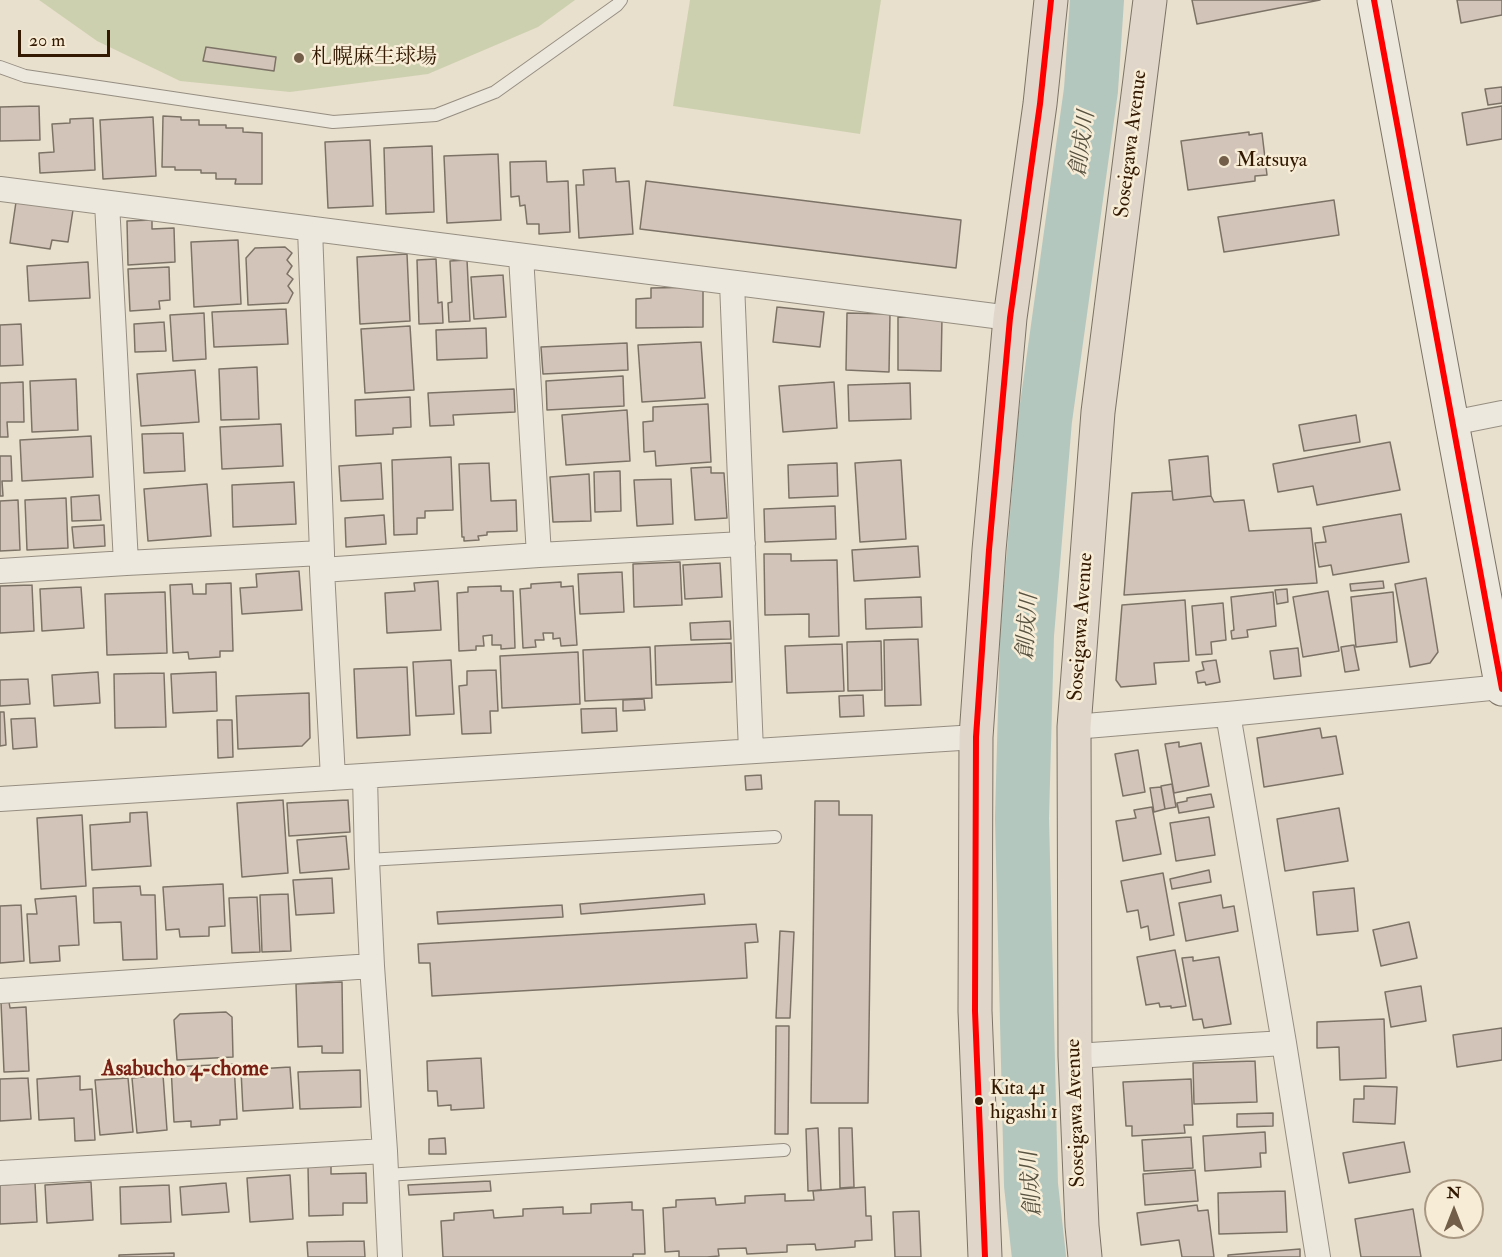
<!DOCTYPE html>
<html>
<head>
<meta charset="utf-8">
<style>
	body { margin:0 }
	#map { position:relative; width:1502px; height:1257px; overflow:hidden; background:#e8dfcd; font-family:"IM FELL Double Pica",serif }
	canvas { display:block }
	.north { position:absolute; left:1424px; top:1179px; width:60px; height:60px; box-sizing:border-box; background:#f7edd7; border:2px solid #a99882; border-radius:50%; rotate:0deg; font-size:16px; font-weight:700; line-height:24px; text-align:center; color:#331902 }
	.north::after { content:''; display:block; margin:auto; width:21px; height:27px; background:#725e49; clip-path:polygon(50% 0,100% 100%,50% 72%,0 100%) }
	.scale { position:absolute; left:18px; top:30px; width:92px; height:27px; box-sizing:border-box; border:3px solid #331902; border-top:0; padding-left:8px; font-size:18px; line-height:21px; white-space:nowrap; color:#331902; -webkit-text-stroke:4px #f7edd7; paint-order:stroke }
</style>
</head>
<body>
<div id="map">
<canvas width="1502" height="1257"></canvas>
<div class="north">N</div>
<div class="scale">20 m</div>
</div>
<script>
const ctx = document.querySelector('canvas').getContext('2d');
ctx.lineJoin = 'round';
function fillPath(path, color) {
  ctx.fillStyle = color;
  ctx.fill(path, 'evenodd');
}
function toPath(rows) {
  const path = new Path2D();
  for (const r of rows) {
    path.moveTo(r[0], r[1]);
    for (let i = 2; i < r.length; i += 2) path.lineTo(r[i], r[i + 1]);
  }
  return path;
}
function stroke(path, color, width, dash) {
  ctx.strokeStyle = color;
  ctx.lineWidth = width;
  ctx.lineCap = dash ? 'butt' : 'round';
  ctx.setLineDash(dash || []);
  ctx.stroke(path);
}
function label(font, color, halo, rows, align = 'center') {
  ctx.font = font + ' "IM FELL Double Pica","Noto Serif JP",serif';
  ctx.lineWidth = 5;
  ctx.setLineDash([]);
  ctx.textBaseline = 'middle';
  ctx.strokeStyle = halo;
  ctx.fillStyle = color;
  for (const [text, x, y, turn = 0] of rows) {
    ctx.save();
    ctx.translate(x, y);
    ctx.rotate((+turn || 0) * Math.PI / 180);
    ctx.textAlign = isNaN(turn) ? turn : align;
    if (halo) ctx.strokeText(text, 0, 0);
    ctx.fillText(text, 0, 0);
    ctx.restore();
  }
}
const green = toPath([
	[39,0,575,0,538,27,428,74,290,92,180,81,97,41],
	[690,0,881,0,860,134,673,106]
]);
const river = toPath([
	[1039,1257,1031,1185,1022,818,1027,635,1045,420,1091,90,1097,0]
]);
const building = toPath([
	[1192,0,1320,0,1197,24,1192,0],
	[1457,0,1502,0,1502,15,1461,23,1457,0],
	[206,47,276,57,274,71,203,61,206,47],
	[1502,87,1502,103,1488,105,1485,89,1502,87],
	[39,106,40,140,0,141,0,107,39,106],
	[1502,106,1502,139,1467,145,1462,113,1502,106],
	[163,116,181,117,181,120,199,120,199,125,226,125,226,128,243,128,243,132,262,133,262,184,235,184,236,179,216,179,216,173,201,173,201,170,175,170,175,167,162,167,163,116],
	[153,117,156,176,103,179,100,120,153,117],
	[93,118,95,170,40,173,39,153,54,152,52,124,70,123,70,119,93,118],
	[1249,132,1249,135,1262,133,1267,175,1255,176,1255,181,1188,190,1181,141,1249,132],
	[370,140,373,206,328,208,325,142,370,140],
	[432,146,434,212,386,214,384,148,432,146],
	[498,154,501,220,447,223,444,156,498,154],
	[546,161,547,182,568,181,570,232,539,234,539,224,527,224,525,205,520,206,519,196,511,197,510,162,546,161],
	[615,168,616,182,629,181,633,234,579,238,576,185,584,185,583,170,615,168],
	[646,181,961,220,956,268,640,229,646,181],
	[1334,200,1339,235,1224,252,1218,217,1334,200],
	[16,202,73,210,68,242,52,240,50,249,10,243,16,202],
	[152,220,152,229,174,228,175,262,128,265,127,221,152,220],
	[238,240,241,304,194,307,191,242,238,240],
	[285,247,292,253,287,260,292,266,287,274,293,279,288,286,293,293,288,303,248,305,246,258,255,248,285,247],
	[407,254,410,321,360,324,357,257,407,254],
	[436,259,438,303,442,302,443,323,419,324,417,260,436,259],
	[467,260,470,321,449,322,448,303,452,302,450,261,467,260],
	[88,262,90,298,29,301,27,266,88,262],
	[169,267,170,300,159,301,160,309,130,311,128,269,169,267],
	[503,275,506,317,474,319,471,277,503,275],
	[703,287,703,327,636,328,636,299,651,298,651,288,703,287],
	[777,307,824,312,820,347,773,342,777,307],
	[286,309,288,344,214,347,212,312,286,309],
	[204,313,206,359,173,361,170,315,204,313],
	[847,313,890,314,889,372,846,370,847,313],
	[898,317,942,318,941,371,898,370,898,317],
	[164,322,166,351,135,352,134,324,164,322],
	[21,324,23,365,0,366,0,325,21,324],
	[410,326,414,390,365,393,361,329,410,326],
	[486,328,487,358,437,360,436,330,486,328],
	[701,342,705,398,642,402,638,345,701,342],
	[627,343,628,370,543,374,541,347,627,343],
	[257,367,259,419,221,420,219,369,257,367],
	[195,370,199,422,141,426,137,374,195,370],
	[623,376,624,406,547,410,546,381,623,376],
	[76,379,78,430,32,432,30,381,76,379],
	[23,382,24,422,7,422,8,437,0,437,0,383,23,382],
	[834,382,837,428,783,432,779,386,834,382],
	[910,383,911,419,849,421,848,385,910,383],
	[514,389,515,412,453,415,454,425,430,426,428,393,514,389],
	[410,397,411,427,393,428,393,434,356,436,355,400,410,397],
	[708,404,711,462,656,466,655,451,644,452,643,422,653,421,653,407,708,404],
	[627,410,630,461,566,465,562,415,627,410],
	[1356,415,1360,442,1304,451,1299,425,1356,415],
	[281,424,283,466,222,469,220,427,281,424],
	[183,433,185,471,144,473,142,434,183,433],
	[91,436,93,477,22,481,20,440,91,436],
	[1390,442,1400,490,1317,505,1313,486,1278,492,1273,464,1390,442],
	[0,456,11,456,12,481,2,481,3,496,0,496,0,456],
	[1208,456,1211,496,1173,500,1169,460,1208,456],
	[451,457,453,510,425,511,425,518,417,518,417,534,394,535,392,460,451,457],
	[901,460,906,539,860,542,855,463,901,460],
	[381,463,383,499,341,501,339,466,381,463],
	[489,463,491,501,516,500,517,531,487,532,487,535,478,536,479,540,464,541,464,537,462,537,459,464,489,463],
	[837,463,838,496,789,498,788,465,837,463],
	[711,467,711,473,724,473,727,518,695,520,691,468,711,467],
	[620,471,621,511,595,512,594,472,620,471],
	[589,474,591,521,553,522,550,477,589,474],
	[671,479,673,524,637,526,634,480,671,479],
	[294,482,296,524,233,527,232,485,294,482],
	[207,484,211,536,148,541,144,489,207,484],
	[1172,491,1173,500,1211,496,1214,502,1244,500,1249,531,1311,528,1317,583,1124,595,1132,493,1172,491],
	[99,495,101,520,72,521,71,497,99,495],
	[66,498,68,548,27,550,25,500,66,498],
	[18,500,20,550,0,551,0,501,18,500],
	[835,506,836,539,765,542,764,509,835,506],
	[1401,514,1409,562,1333,575,1331,565,1319,567,1315,543,1326,542,1323,527,1401,514],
	[384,515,386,544,346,547,345,518,384,515],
	[104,525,105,546,74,548,72,527,104,525],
	[918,546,920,577,854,581,852,550,918,546],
	[764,554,791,554,791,561,837,560,839,636,809,637,809,614,765,615,764,554],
	[680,562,682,605,634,607,633,564,680,562],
	[720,563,722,597,685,599,683,565,720,563],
	[299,571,302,610,242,614,240,588,257,587,256,574,299,571],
	[622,572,624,612,580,614,578,574,622,572],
	[1426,578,1438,652,1430,663,1410,667,1395,584,1426,578],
	[438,581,441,630,387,633,385,593,415,591,414,583,438,581],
	[1383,581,1384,588,1351,591,1350,584,1383,581],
	[561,582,561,587,573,586,577,645,561,646,560,638,553,639,553,633,543,633,544,640,535,640,536,647,523,648,520,589,531,588,531,584,561,582],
	[231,583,233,651,220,651,220,657,189,659,188,652,173,653,170,585,192,584,193,594,206,594,206,584,231,583],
	[32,585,34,631,0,633,0,586,32,585],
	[501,586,501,591,513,591,515,648,501,649,501,645,492,645,492,635,483,636,484,646,476,646,476,650,459,651,457,593,468,592,468,587,501,586],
	[81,587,84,628,42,631,40,589,81,587],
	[1287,589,1288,602,1277,604,1275,590,1287,589],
	[1328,591,1339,651,1303,657,1293,597,1328,591],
	[165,592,167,653,107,655,105,594,165,592],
	[1273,592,1276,626,1247,630,1248,637,1232,639,1231,631,1234,630,1231,597,1273,592],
	[1393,592,1397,642,1356,647,1351,597,1393,592],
	[921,597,922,627,866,629,865,599,921,597],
	[1185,600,1189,661,1154,663,1156,684,1121,687,1116,680,1122,605,1185,600],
	[1223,603,1226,640,1211,642,1212,654,1196,655,1192,606,1223,603],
	[730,621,731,639,691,640,690,623,730,621],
	[918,639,921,705,885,706,884,640,918,639],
	[881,641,882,690,848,691,847,642,881,641],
	[731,643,732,682,656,685,655,646,731,643],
	[842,644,844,691,787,693,785,646,842,644],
	[1354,645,1359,670,1345,672,1341,647,1354,645],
	[650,647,652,698,585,701,583,650,650,647],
	[1298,648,1301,676,1274,679,1270,651,1298,648],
	[578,652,580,704,502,708,500,656,578,652],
	[451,660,454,714,416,716,413,662,451,660],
	[1216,660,1220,682,1206,685,1205,682,1198,683,1196,672,1204,670,1202,662,1216,660],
	[407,667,410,735,357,738,354,669,407,667],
	[496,670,498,711,490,711,491,733,462,734,459,686,467,685,467,671,496,670],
	[98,672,100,703,54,706,52,675,98,672],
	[216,672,217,711,173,713,171,674,216,672],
	[164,673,166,727,115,728,114,674,164,673],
	[28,679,30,704,0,706,0,680,28,679],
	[309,693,310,738,302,746,238,749,236,696,309,693],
	[863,695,864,716,840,717,839,696,863,695],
	[644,699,645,710,623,711,623,700,644,699],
	[616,708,617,731,582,733,581,709,616,708],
	[0,712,4,712,6,745,0,746,0,712],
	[35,718,37,747,13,749,11,719,35,718],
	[217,720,232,720,233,757,218,758,217,720],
	[1320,728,1322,738,1336,736,1343,774,1264,787,1257,738,1320,728],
	[1179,742,1179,747,1201,743,1209,786,1174,793,1165,744,1179,742],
	[1138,750,1145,792,1123,796,1115,754,1138,750],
	[761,775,762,789,746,790,745,776,761,775],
	[1172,784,1176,807,1165,809,1161,786,1172,784],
	[1161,787,1165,809,1154,812,1150,788,1161,787],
	[1211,794,1214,807,1179,813,1177,803,1187,801,1187,798,1211,794],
	[283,800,288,873,242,877,237,803,283,800],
	[348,800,350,832,289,836,287,803,348,800],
	[815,801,839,801,839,815,872,815,868,1103,811,1103,815,801],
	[1152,807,1161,854,1123,861,1116,821,1136,818,1134,810,1152,807],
	[1339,808,1348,861,1285,871,1277,819,1339,808],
	[147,812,151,866,92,870,90,825,130,822,130,813,147,812],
	[82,815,86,886,41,889,37,818,82,815],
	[1209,817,1215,855,1176,861,1170,823,1209,817],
	[346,836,349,869,300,873,297,840,346,836],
	[1209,870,1211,882,1172,889,1170,879,1209,870],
	[1163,873,1174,935,1150,940,1148,926,1141,928,1138,910,1127,912,1121,881,1163,873],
	[332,878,334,913,296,915,293,880,332,878],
	[223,884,225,926,209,927,209,936,180,937,179,929,166,930,163,887,223,884],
	[140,886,141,895,155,895,157,959,123,960,121,922,94,923,93,888,140,886],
	[1354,888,1358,931,1317,935,1313,892,1354,888],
	[288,894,291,951,262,952,260,895,288,894],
	[704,894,705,904,581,914,580,904,704,894],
	[1221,895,1223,908,1234,906,1238,931,1186,941,1179,903,1221,895],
	[76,896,79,945,59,946,60,961,30,963,27,914,37,914,35,899,76,896],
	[257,897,260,952,232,953,229,898,257,897],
	[21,905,24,961,0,963,0,906,21,905],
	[562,905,563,917,438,924,437,912,562,905],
	[1409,922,1417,958,1381,966,1373,930,1409,922],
	[756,924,758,942,745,943,747,978,432,996,430,963,419,963,418,944,756,924],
	[780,931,794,932,790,1018,776,1018,780,931],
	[1175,950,1186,1006,1171,1008,1171,1006,1160,1007,1159,1003,1146,1005,1137,957,1175,950],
	[1193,957,1193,961,1219,957,1231,1024,1204,1028,1202,1019,1193,1020,1182,958,1193,957],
	[342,982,343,1053,322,1053,322,1046,298,1047,296,984,342,982],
	[1421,986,1426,1021,1391,1027,1385,992,1421,986],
	[1,1002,9,1002,10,1008,26,1007,29,1071,4,1072,1,1002],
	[226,1012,232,1017,233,1057,177,1060,174,1020,180,1014,226,1012],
	[1384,1019,1386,1078,1340,1080,1339,1047,1317,1048,1317,1022,1384,1019],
	[776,1026,789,1026,788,1134,775,1134,776,1026],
	[1502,1028,1502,1060,1457,1067,1453,1035,1502,1028],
	[481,1058,484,1108,451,1110,451,1105,438,1106,437,1091,428,1091,427,1061,481,1058],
	[1255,1061,1257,1102,1194,1104,1193,1063,1255,1061],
	[234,1064,237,1119,220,1120,220,1125,191,1127,191,1121,174,1122,171,1067,234,1064],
	[290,1067,293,1108,243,1111,241,1070,290,1067],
	[360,1070,361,1107,300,1109,298,1072,360,1070],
	[163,1075,167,1130,137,1133,132,1078,163,1075],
	[80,1076,80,1090,92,1089,95,1140,75,1141,74,1118,39,1120,37,1079,80,1076],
	[28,1078,31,1119,0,1121,0,1079,28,1078],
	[128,1078,133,1132,100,1135,95,1080,128,1078],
	[1191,1079,1193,1125,1184,1125,1185,1133,1132,1136,1132,1126,1126,1126,1123,1082,1191,1079],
	[1364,1086,1397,1087,1395,1124,1353,1122,1354,1099,1364,1099,1364,1086],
	[1273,1113,1273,1126,1237,1127,1237,1114,1273,1113],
	[818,1128,821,1190,808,1191,806,1129,818,1128],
	[839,1128,852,1128,854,1187,840,1188,839,1128],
	[1265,1132,1266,1153,1260,1153,1261,1167,1205,1171,1203,1136,1265,1132],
	[1191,1137,1193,1168,1144,1171,1142,1140,1191,1137],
	[445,1138,446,1154,429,1154,429,1139,445,1138],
	[1404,1142,1410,1172,1349,1183,1343,1153,1404,1142],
	[308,1166,331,1166,331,1174,366,1173,367,1203,343,1203,343,1215,309,1216,308,1166],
	[1195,1170,1198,1201,1145,1205,1143,1174,1195,1170],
	[290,1175,293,1219,250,1222,247,1178,290,1175],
	[490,1181,491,1191,409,1195,408,1185,490,1181],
	[91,1182,93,1220,47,1223,45,1185,91,1182],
	[35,1183,37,1222,0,1224,0,1185,35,1183],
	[226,1183,229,1212,182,1215,180,1187,226,1183],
	[169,1185,171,1222,121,1224,120,1187,169,1185],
	[865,1187,866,1216,871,1216,872,1240,855,1241,855,1247,816,1250,815,1244,787,1245,787,1252,747,1254,746,1248,718,1249,719,1256,707,1257,679,1257,679,1251,665,1252,663,1208,676,1207,676,1200,715,1198,716,1205,745,1203,745,1196,785,1194,785,1201,814,1200,813,1191,865,1187],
	[1285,1191,1287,1232,1219,1234,1218,1193,1285,1191],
	[632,1202,632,1210,643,1210,645,1254,633,1254,633,1257,443,1257,441,1221,454,1220,454,1213,493,1210,494,1218,523,1216,523,1209,563,1207,563,1214,591,1213,591,1204,632,1202],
	[1197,1205,1198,1211,1208,1210,1214,1257,1182,1257,1179,1240,1141,1245,1137,1213,1197,1205],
	[1413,1209,1421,1257,1361,1257,1355,1219,1413,1209],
	[919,1211,921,1257,895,1257,893,1212,919,1211],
	[364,1241,365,1257,308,1257,307,1242,364,1241],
	[1300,1249,1300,1257,1228,1257,1228,1255,1300,1249],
	[174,1253,174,1257,119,1257,119,1255,174,1253]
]);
const lane = toPath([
	[0,67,25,76,333,122,436,115,495,92,617,5,621,0],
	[367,860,775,837],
	[386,1175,784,1150]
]);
const street = toPath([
	[0,189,1010,318],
	[107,203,126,563],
	[310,229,322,553,322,570,333,778],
	[521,256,539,555],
	[732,283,751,751],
	[1452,423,1502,413],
	[322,570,539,555,743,544],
	[0,571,126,563,322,553],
	[1228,714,1284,1043,1318,1257],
	[1074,727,1228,714,1502,687],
	[365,776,367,860,372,966,385,1151,390,1257],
	[0,799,976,737],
	[0,991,372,966],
	[1075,1056,1284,1043],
	[0,1173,385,1151]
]);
const secondary = toPath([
	[1374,0,1452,423,1502,689]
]);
const highway = toPath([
	[985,1257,975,1011,976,737,989,550,1010,318,1040,104,1051,0],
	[1085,1257,1082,1226,1075,1056,1074,727,1098,412,1150,0]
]);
const bus1 = toPath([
	[1374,0,1502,689],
	[985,1257,975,1011,976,737,989,550,1010,318,1040,104,1051,0]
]);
const markers = [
	[299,58,6,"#725e49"],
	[1224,161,6,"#725e49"],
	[979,1101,5,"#331902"]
];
const busNames = [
	["Kita 41",990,1090],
	["higashi 1",990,1114]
];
const poiNames = [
	["札幌麻生球場",311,58],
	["Matsuya",1236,161]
];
const streetNames = [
	["Soseigawa Avenue",1132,144,-83],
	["Soseigawa Avenue",1082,627,-86],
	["Soseigawa Avenue",1077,1113,-92]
];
const waterNames = [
	["創成川",1084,144,-82],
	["創成川",1029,627,-86],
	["創成川",1033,1184,-94]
];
const neighbourhoodNames = [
	["Asabucho 4-chome",185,1070]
];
fillPath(green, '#cdd0af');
stroke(river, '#b3c7be', 54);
fillPath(building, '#d3c4b9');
stroke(building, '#7c7366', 1.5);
stroke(lane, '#968e81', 14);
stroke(street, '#968e81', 26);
stroke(secondary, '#7c7366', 35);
stroke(highway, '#7c7366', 35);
stroke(lane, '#ece8de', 12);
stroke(street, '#ece8de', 24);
stroke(secondary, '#ece8de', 33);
stroke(highway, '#e0d7ca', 33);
stroke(bus1, '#f00', 6);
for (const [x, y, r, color] of markers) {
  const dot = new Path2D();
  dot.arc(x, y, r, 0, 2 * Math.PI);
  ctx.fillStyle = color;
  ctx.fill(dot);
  stroke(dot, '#f7edd7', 2);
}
label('20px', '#331902', '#f7edd7', busNames, 'left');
label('21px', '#331902', '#f7edd7', poiNames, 'left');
label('21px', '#331902', '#f7edd7', streetNames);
label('italic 22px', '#585241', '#f7edd7', waterNames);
label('bold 22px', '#7a1f14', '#f7edd7', neighbourhoodNames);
</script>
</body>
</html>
